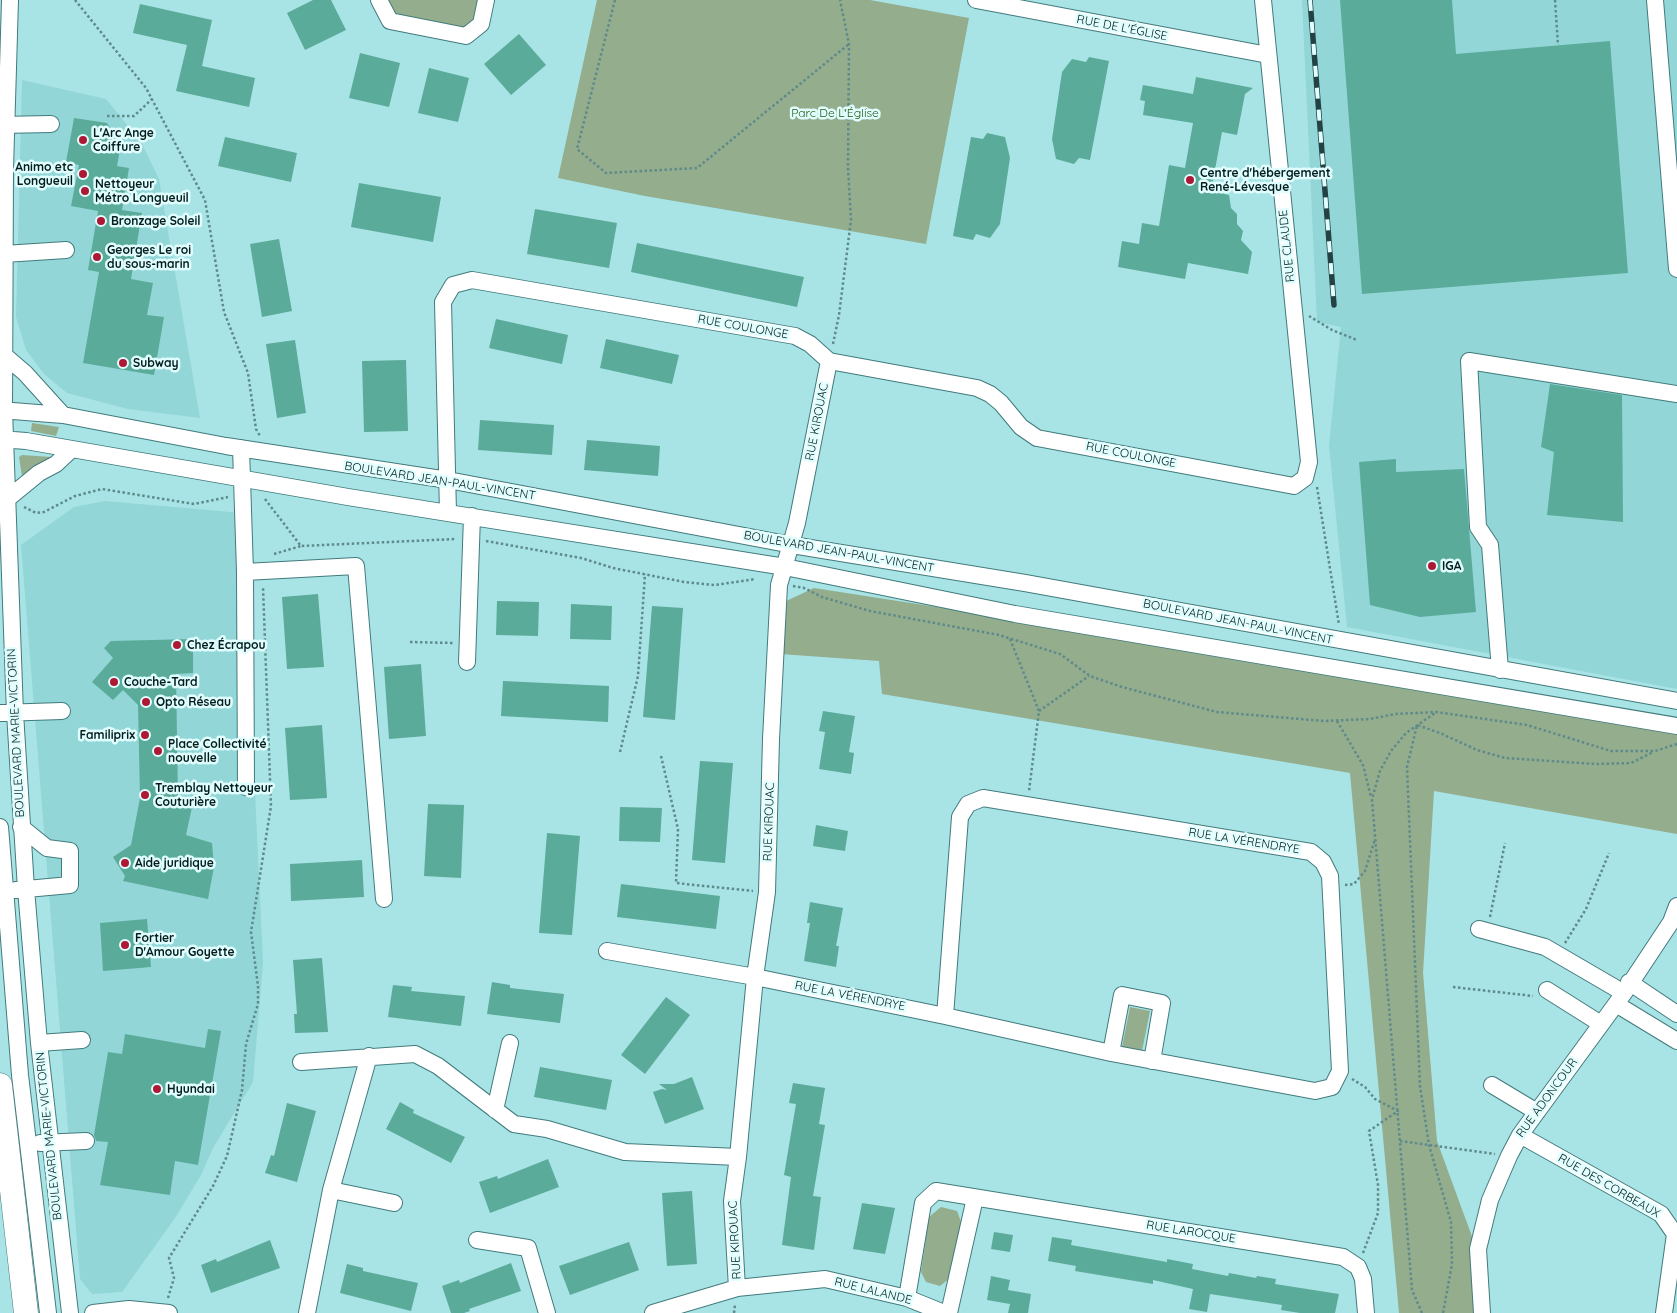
<!DOCTYPE html>
<html>
<head>
<meta charset="utf-8">
<style>
	body { margin:0 }
	canvas { display:block; background:#a8e3e5 }
</style>
</head>
<body>
<canvas width="1677" height="1313"></canvas>
<script>
const ctx = document.querySelector('canvas').getContext('2d');
ctx.lineJoin = 'round';
function fillPath(path, color) {
  ctx.fillStyle = color;
  ctx.fill(path, 'evenodd');
}
function toPath(rows) {
  const path = new Path2D();
  for (const r of rows) {
    path.moveTo(r[0], r[1]);
    for (let i = 2; i < r.length; i += 2) path.lineTo(r[i], r[i + 1]);
  }
  return path;
}
function stroke(path, color, width, dash) {
  ctx.strokeStyle = color;
  ctx.lineWidth = width;
  ctx.lineCap = dash ? 'butt' : 'round';
  ctx.setLineDash(dash || []);
  ctx.stroke(path);
}
function label(font, color, halo, rows, align = 'center') {
  ctx.font = font + ' Quicksand,sans-serif';
  ctx.lineWidth = 5;
  ctx.setLineDash([]);
  ctx.textBaseline = 'middle';
  ctx.strokeStyle = halo;
  ctx.fillStyle = color;
  for (const [text, x, y, turn = 0] of rows) {
    ctx.save();
    ctx.translate(x, y);
    ctx.rotate((+turn || 0) * Math.PI / 180);
    ctx.textAlign = isNaN(turn) ? turn : align;
    if (halo) ctx.strokeText(text, 0, 0);
    ctx.fillText(text, 0, 0);
    ctx.restore();
  }
}
const built = toPath([
	[1302,0,1677,0,1677,689,1347,627,1329,446,1341,327,1317,322],
	[22,80,106,99,141,142,159,179,200,418,128,409,67,393,44,374,26,350,16,317],
	[105,501,242,513,263,963,253,1082,213,1148,201,1175,175,1218,122,1292,92,1294,80,1279,21,545,74,507]
]);
const green = toPath([
	[379,0,486,0,466,36,390,21],
	[597,0,870,0,969,18,926,244,645,196,558,178],
	[32,423,59,427,56,436,31,431],
	[22,455,51,457,52,459,22,476,19,457],
	[814,588,1343,670,1677,726,1677,834,1434,791,1423,973,1437,1141,1474,1242,1478,1313,1399,1313,1350,773,882,694,879,661,780,654,784,602],
	[1130,1007,1150,1011,1142,1051,1122,1047],
	[941,1207,957,1211,963,1227,950,1278,940,1286,926,1282,921,1272,929,1217]
]);
const building = toPath([
	[313,0,331,0,346,30,305,50,287,13],
	[1340,0,1452,0,1456,54,1610,41,1628,273,1362,294],
	[140,4,212,20,202,66,255,78,249,107,176,91,187,45,133,33],
	[519,34,546,65,511,95,484,64],
	[360,53,400,63,389,107,349,98],
	[1089,57,1109,61,1090,160,1079,158,1074,164,1056,159,1052,139,1062,72,1072,59,1086,62],
	[429,68,469,78,458,122,418,113],
	[1196,77,1253,88,1245,94,1237,135,1222,132,1211,191,1229,195,1231,208,1237,214,1237,224,1243,231,1241,240,1252,252,1248,274,1188,263,1185,279,1118,267,1122,241,1139,244,1142,223,1159,226,1169,165,1185,168,1193,123,1143,115,1145,101,1140,100,1143,85,1193,94],
	[74,118,107,123,121,144,117,166,129,168,122,210,142,213,131,279,153,283,147,315,164,317,154,375,83,363,99,272,88,270,98,211,71,206,79,165,66,162],
	[987,133,1005,137,1010,158,1000,224,990,238,976,234,973,240,953,236,971,137,983,139],
	[225,137,297,153,291,182,218,166],
	[359,183,441,197,433,242,351,227],
	[535,209,617,223,609,268,527,254],
	[279,239,292,311,262,317,250,244],
	[637,243,804,277,797,307,631,272],
	[496,319,568,335,562,364,489,348],
	[606,339,679,355,672,384,600,368],
	[295,340,306,413,277,418,266,344],
	[406,360,408,431,364,432,362,361],
	[1550,384,1622,395,1623,522,1547,515,1554,452,1541,447],
	[480,420,554,425,552,455,478,450],
	[587,440,660,446,658,476,584,470],
	[1396,459,1396,472,1464,469,1476,612,1420,617,1370,605,1359,462],
	[318,594,324,667,287,669,282,597],
	[497,601,539,602,538,636,496,635],
	[571,604,612,606,611,640,570,639],
	[652,606,683,608,675,720,643,717],
	[193,639,193,673,176,674,178,798,194,798,186,835,212,843,214,867,208,899,123,881,125,876,113,857,131,845,140,798,138,705,123,690,113,700,92,682,113,658,104,648,111,641],
	[421,664,426,736,389,739,384,667],
	[503,681,609,686,608,722,501,716],
	[823,711,855,716,849,752,854,753,851,774,819,769,825,732,819,731],
	[322,725,327,798,290,800,285,728],
	[700,761,733,763,725,863,692,860],
	[428,804,464,805,461,878,424,876],
	[620,807,662,808,660,842,619,841],
	[816,825,848,831,845,851,813,846],
	[547,833,580,836,572,935,539,933],
	[362,860,364,897,291,901,290,864],
	[621,884,720,896,716,929,617,917],
	[810,902,843,908,836,946,839,946,836,967,804,961,810,923,807,923],
	[147,919,151,967,103,971,100,923],
	[322,958,328,1032,295,1033,294,1014,297,1014,293,960],
	[492,982,510,985,510,988,564,994,560,1023,487,1014],
	[393,985,412,987,411,991,465,996,461,1026,388,1017],
	[666,997,690,1015,645,1074,621,1055],
	[208,1029,221,1031,198,1165,175,1161,170,1195,100,1185,108,1142,96,1141,94,1135,108,1052,122,1054,125,1034,205,1048],
	[540,1067,612,1080,606,1110,534,1097],
	[692,1077,704,1109,665,1124,653,1092,662,1089,667,1090,659,1084,674,1084],
	[793,1083,825,1088,819,1124,825,1125,813,1196,821,1197,814,1250,782,1245,791,1177,784,1175,796,1104,789,1103],
	[400,1102,414,1110,413,1113,465,1137,451,1163,386,1129],
	[287,1103,316,1111,297,1182,265,1173,271,1155,274,1156],
	[548,1159,559,1187,490,1213,479,1182,497,1176,498,1179],
	[692,1191,697,1264,667,1266,662,1193],
	[862,1203,895,1208,885,1254,853,1249],
	[994,1232,1013,1235,1010,1252,991,1249],
	[1052,1237,1072,1240,1071,1245,1167,1262,1167,1259,1193,1264,1192,1269,1228,1276,1229,1273,1256,1278,1257,1276,1276,1279,1275,1284,1339,1294,1335,1313,1300,1313,1281,1310,1282,1305,1210,1294,1207,1312,1189,1309,1193,1289,1153,1280,1153,1284,1075,1271,1076,1266,1048,1261],
	[270,1240,280,1268,211,1293,201,1265,216,1259,217,1262],
	[629,1242,639,1270,570,1295,559,1266],
	[511,1263,521,1291,469,1309,470,1311,464,1313,451,1313,442,1286,459,1280,460,1283],
	[347,1264,363,1268,363,1271,418,1283,411,1311,340,1293],
	[991,1276,1010,1280,1008,1290,1031,1294,1028,1313,1008,1313,1010,1304,987,1300]
]);
const path = toPath([
	[75,0,146,88,205,200,224,312,248,373,256,429,260,436],
	[615,0,577,149,606,173,697,168,849,44],
	[1555,0,1558,45],
	[107,116,134,116,152,99],
	[1309,316,1332,330,1357,340],
	[833,344,839,315,851,220,848,168,849,44,840,0],
	[1317,487,1339,625],
	[265,499,301,546,456,539],
	[24,507,36,513,44,512,75,496,102,489,194,504,228,497],
	[486,541,581,558,613,568,684,582,715,585,756,579],
	[274,554,301,546],
	[793,586,804,588,822,597,870,611,999,635,1060,654,1090,676,1122,687,1217,712,1324,721,1370,719,1395,714,1436,712,1527,725,1611,751,1655,751,1677,744],
	[1010,639,1039,711,1029,791],
	[410,642,453,643],
	[1039,711,1089,676],
	[1337,721,1363,765,1371,797],
	[620,752,638,676,645,574],
	[661,756,678,829,676,883,753,891],
	[1345,885,1354,884,1365,871,1375,839],
	[1490,917,1505,843],
	[1565,943,1586,909,1609,853],
	[1453,987,1533,996],
	[1352,1079,1365,1087,1375,1099,1398,1111,1369,1131,1378,1185,1378,1213,1363,1253],
	[1400,1141,1495,1154],
	[168,1298,174,1278,169,1258,213,1186,227,1156,242,1090,246,1044,258,1004,258,986,251,932,271,806,263,587],
	[734,1313,735,1305],
	[1422,1313,1412,1290,1372,799,1380,771,1391,751,1406,733,1435,713],
	[1443,1313,1452,1264,1451,1222,1429,1145,1420,1086,1407,767,1417,725,1440,733,1477,750,1505,758,1596,764,1631,763,1653,752]
]);
const minor = toPath([
	[10,0,5,169,4,410,15,713,26,889,39,1043,70,1313],
	[379,0,390,21,466,36,481,24,486,0],
	[976,0,1268,55],
	[1655,0,1677,269],
	[0,125,51,124],
	[4,254,66,250],
	[4,355,25,373,63,415],
	[0,410,63,415,226,446,448,480,792,545,1025,583,1677,701],
	[0,439,26,441,348,497,785,567,1015,614,1677,726],
	[241,448,245,572,246,787],
	[6,500,39,473,56,464,72,449],
	[448,513,443,302,453,285,472,280,795,336,810,344,829,361,977,388,990,394,1001,403,1021,427,1037,438,1294,486,1305,478,1309,462,1263,0],
	[245,572,356,566,384,899],
	[467,662,472,516],
	[1500,670,1490,545,1478,527,1469,361,1677,394],
	[0,713,62,711],
	[0,827,20,1075,48,1313],
	[16,890,70,885,70,851,47,848,21,827],
	[1479,929,1545,947,1624,993],
	[607,951,755,977,945,1016,1111,1053,1315,1091,1332,1087,1340,1071,1330,876,1323,862,1311,852,983,798,968,804,960,817,945,1016],
	[1629,982,1677,1014],
	[1547,990,1601,1024],
	[1616,1004,1677,1041],
	[39,1043,82,1040],
	[1111,1053,1122,995,1162,1003,1152,1061],
	[301,1062,415,1054,438,1066,514,1124,547,1129,625,1152,738,1157],
	[1492,1085,1537,1112],
	[495,1110,510,1043],
	[1520,1135,1661,1214,1675,1234,1664,1313],
	[40,1143,86,1141],
	[331,1190,394,1203],
	[477,1240,528,1248,547,1313],
	[737,1288,732,1201,738,1157,755,977,767,892,771,739,779,585,797,523,829,361],
	[907,1298,923,1203,936,1191,1343,1257,1358,1267,1363,1279,1366,1313],
	[93,1313,129,1309,169,1313],
	[307,1313,331,1190,369,1056],
	[653,1313,737,1288,825,1279,907,1298,944,1313],
	[949,1313,975,1198],
	[1482,1313,1478,1249,1490,1200,1509,1156,1520,1135,1624,993,1671,922,1677,906]
]);
const highway = toPath([
	[0,1085,26,1313]
]);
const rail = toPath([
	[1310,0,1334,305]
]);
const markers = [
	[83,140,5,"#ad1834"],
	[83,174,5,"#ad1834"],
	[1190,180,5,"#ad1834"],
	[85,191,5,"#ad1834"],
	[101,221,5,"#ad1834"],
	[97,257,5,"#ad1834"],
	[123,363,5,"#ad1834"],
	[1432,566,5,"#ad1834"],
	[177,645,5,"#ad1834"],
	[114,682,5,"#ad1834"],
	[146,702,5,"#ad1834"],
	[145,735,5,"#ad1834"],
	[158,751,5,"#ad1834"],
	[145,795,5,"#ad1834"],
	[125,863,5,"#ad1834"],
	[125,945,5,"#ad1834"],
	[157,1089,5,"#ad1834"]
];
const streetNames = [
	["RUE DE L'ÉGLISE",1122,28,11],
	["RUE CLAUDE",1287,246,-96],
	["RUE COULONGE",743,327,10],
	["RUE KIROUAC",817,422,-79],
	["RUE COULONGE",1131,455,11],
	["BOULEVARD JEAN-PAUL-VINCENT",440,481,9],
	["BOULEVARD JEAN-PAUL-VINCENT",839,552,10],
	["BOULEVARD JEAN-PAUL-VINCENT",1238,622,11],
	["BOULEVARD MARIE-VICTORIN",16,733,-93],
	["RUE KIROUAC",769,822,-88],
	["RUE LA VÉRENDRYE",1244,841,9],
	["RUE LA VÉRENDRYE",850,996,11],
	["RUE ADONCOUR",1547,1098,-54],
	["BOULEVARD MARIE-VICTORIN",49,1136,-96],
	["RUE DES CORBEAUX",1609,1186,30],
	["RUE LAROCQUE",1191,1232,9],
	["RUE KIROUAC",735,1240,-93],
	["RUE LALANDE",873,1291,14]
];
const parkNames = [
	["Parc De L'Église",835,113]
];
const poiNames = [
	["L'Arc Ange",93,133],
	["Coiffure",93,147],
	["Animo etc",73,167,"right"],
	["Longueuil",73,181,"right"],
	["Centre d'hébergement",1200,173],
	["René-Lévesque",1200,187],
	["Nettoyeur",95,184],
	["Métro Longueuil",95,198],
	["Bronzage Soleil",111,221],
	["Georges Le roi",107,250],
	["du sous-marin",107,264],
	["Subway",133,363],
	["IGA",1442,566],
	["Chez Écrapou",187,645],
	["Couche-Tard",124,682],
	["Opto Réseau",156,702],
	["Familiprix",135,735,"right"],
	["Place Collectivité",168,744],
	["nouvelle",168,758],
	["Tremblay Nettoyeur",155,788],
	["Couturière",155,802],
	["Aide juridique",135,863],
	["Fortier",135,938],
	["D'Amour Goyette",135,952],
	["Hyundai",167,1089]
];
fillPath(built, '#92d6d8');
fillPath(green, '#94ad8d');
fillPath(building, '#5bab9a');
stroke(minor, '#427b7d', 18);
stroke(highway, '#427b7d', 25);
stroke(path, '#5f8a8b', 2.5, [2.5, 2.5]);
stroke(minor, '#fff', 16);
stroke(highway, '#fff', 24);
stroke(rail, '#244244', 5.5);
stroke(rail, '#e1feff', 4, [11]);
for (const [x, y, r, color] of markers) {
  const dot = new Path2D();
  dot.arc(x, y, r, 0, 2 * Math.PI);
  ctx.fillStyle = color;
  ctx.fill(dot);
  stroke(dot, '#e1feff', 2);
}
label('12px', '#051c1d', '#e1feff', streetNames);
label('12px', '#245611', '#e1feff', parkNames);
label('bold 12px', '#051c1d', '#e1feff', poiNames, 'left');
</script>
</body>
</html>
